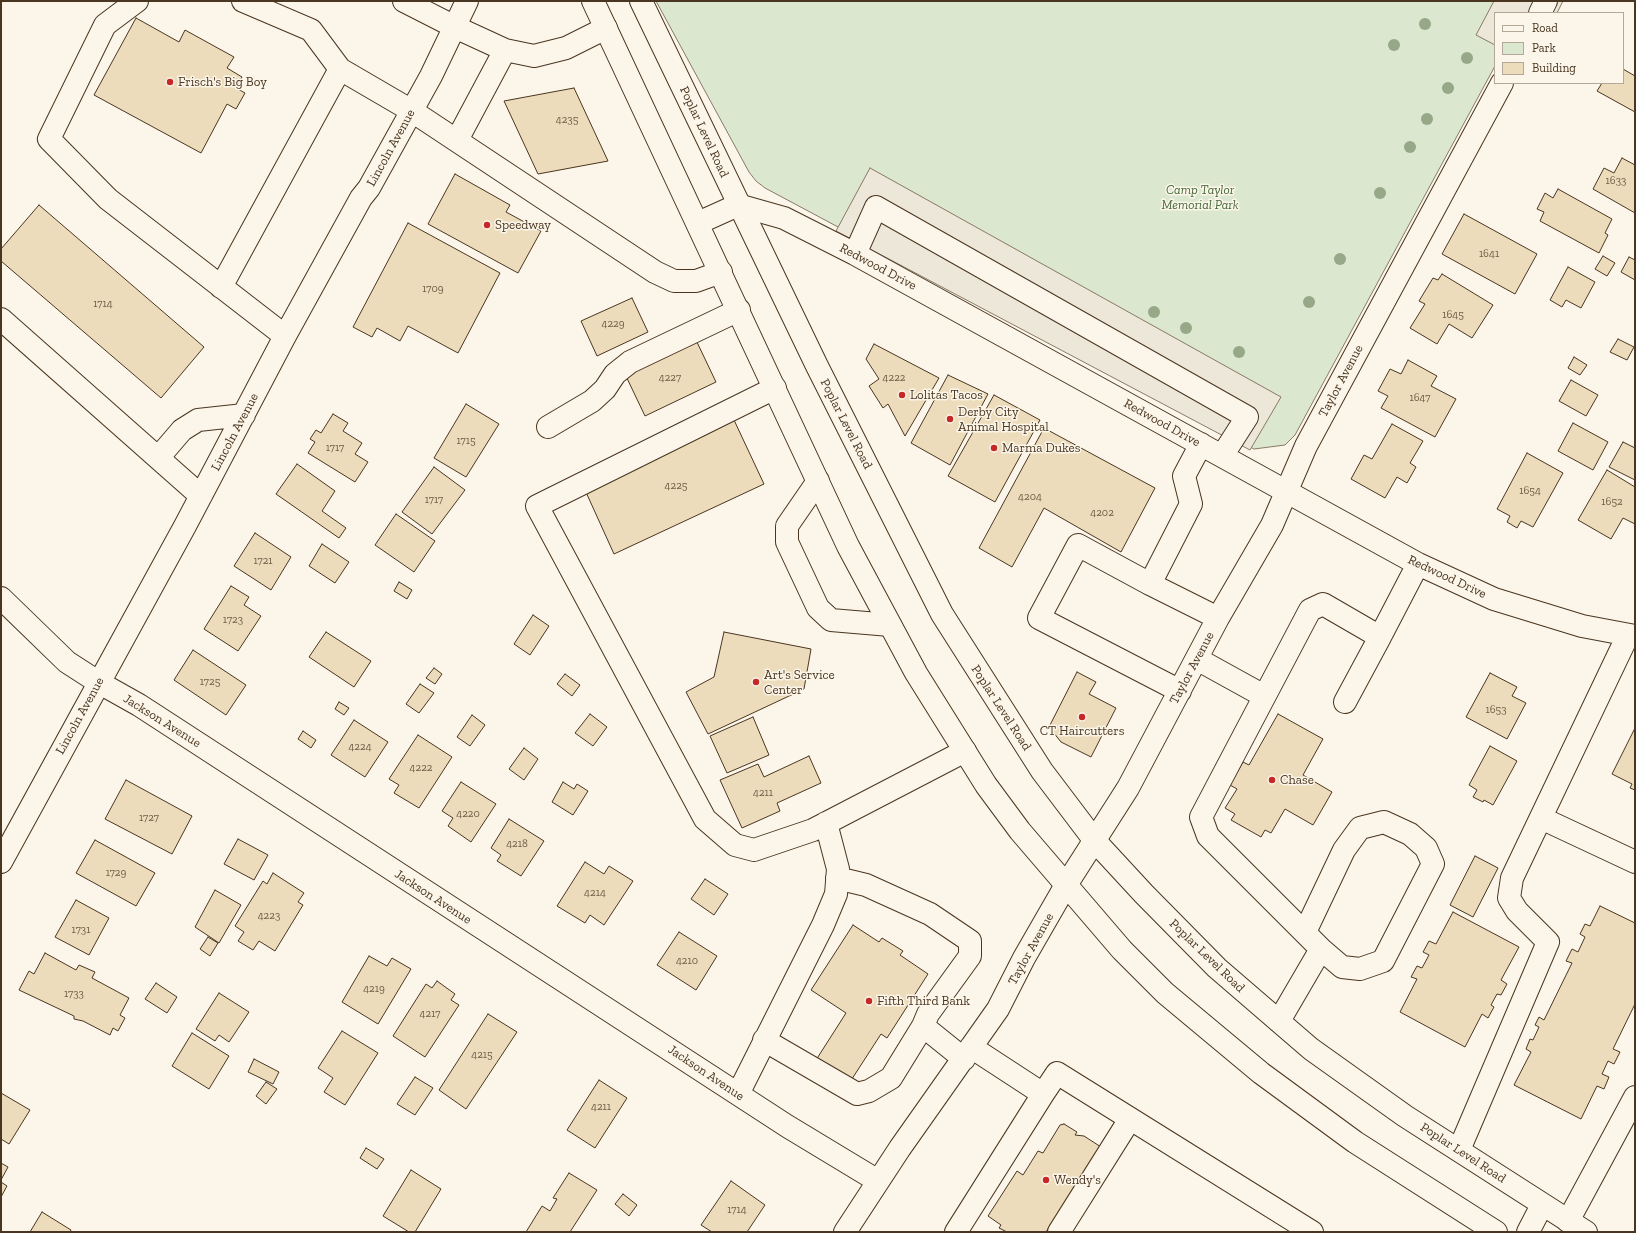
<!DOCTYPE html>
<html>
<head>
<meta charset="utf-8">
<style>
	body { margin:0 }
	#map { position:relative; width:1636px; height:1233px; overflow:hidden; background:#fbf6e9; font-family:"Zilla Slab",serif }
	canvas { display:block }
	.frame { position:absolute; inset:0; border:2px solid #4a3520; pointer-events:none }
	.legend { position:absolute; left:1494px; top:12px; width:130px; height:72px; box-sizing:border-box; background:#fbf6e9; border:1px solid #b4a999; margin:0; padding:5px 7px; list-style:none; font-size:12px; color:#4a3520 }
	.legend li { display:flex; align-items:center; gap:8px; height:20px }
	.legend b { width:20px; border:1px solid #b4a999 }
</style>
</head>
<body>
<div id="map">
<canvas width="1636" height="1233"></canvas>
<div class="frame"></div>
<ul class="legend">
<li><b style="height:5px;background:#fbf6e9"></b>Road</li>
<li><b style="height:11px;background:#dce7d0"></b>Park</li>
<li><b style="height:11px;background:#ecdcbc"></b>Building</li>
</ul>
</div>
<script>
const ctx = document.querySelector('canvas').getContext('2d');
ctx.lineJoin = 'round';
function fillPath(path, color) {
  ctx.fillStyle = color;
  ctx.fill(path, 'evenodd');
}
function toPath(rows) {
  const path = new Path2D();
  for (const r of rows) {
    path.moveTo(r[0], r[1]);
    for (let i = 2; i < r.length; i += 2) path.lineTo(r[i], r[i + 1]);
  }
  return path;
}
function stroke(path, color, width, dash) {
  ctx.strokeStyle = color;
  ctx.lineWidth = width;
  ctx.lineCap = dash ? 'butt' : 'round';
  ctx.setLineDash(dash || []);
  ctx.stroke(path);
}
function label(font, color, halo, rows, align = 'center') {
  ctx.font = font + ' "Zilla Slab",serif';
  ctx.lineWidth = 3;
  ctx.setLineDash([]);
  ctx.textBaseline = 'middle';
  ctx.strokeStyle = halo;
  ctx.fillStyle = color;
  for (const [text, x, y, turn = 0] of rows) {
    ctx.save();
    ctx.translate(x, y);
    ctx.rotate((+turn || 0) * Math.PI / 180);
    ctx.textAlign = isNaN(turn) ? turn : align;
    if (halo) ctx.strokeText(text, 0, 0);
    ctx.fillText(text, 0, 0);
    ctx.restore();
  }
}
const green = toPath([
	[656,1,1530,1,1495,13,1495,66,1295,435,1285,445,1254,449,765,188,756,181,749,172,656,1]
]);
const parking = toPath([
	[1494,1,1563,1,1557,13,1495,13,1495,45,1476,35,1494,1],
	[870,168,1281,397,1250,450,836,231,870,168]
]);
const building = toPath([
	[136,18,179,42,185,30,234,57,227,68,242,77,236,88,245,93,236,109,227,104,201,153,94,95,136,18],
	[1623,69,1635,76,1635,112,1597,91,1602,83,1623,83,1623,69],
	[574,88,608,161,538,174,504,101,574,88],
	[1622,158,1635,165,1635,213,1593,189,1604,168,1614,173,1622,158],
	[455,174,510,205,506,212,541,231,518,273,428,224,455,174],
	[1558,189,1612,219,1605,233,1608,235,1599,253,1540,221,1544,212,1537,209,1545,193,1553,198,1558,189],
	[39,205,204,347,161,398,1,261,1,249,39,205],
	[1464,214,1537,254,1515,294,1442,254,1464,214],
	[408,223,500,273,458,353,408,326,400,341,377,328,372,337,353,327,408,223],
	[1603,256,1615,263,1607,276,1595,269,1603,256],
	[1629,257,1635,260,1635,280,1621,272,1629,257],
	[1568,267,1595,282,1581,308,1566,300,1562,307,1550,300,1568,267],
	[1442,274,1493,305,1472,338,1449,324,1437,344,1410,328,1425,304,1419,301,1433,278,1438,280,1442,274],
	[632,298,648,332,597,356,581,321,632,298],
	[695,338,716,382,645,416,624,372,695,338],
	[1618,339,1634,347,1627,360,1610,352,1618,339],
	[874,344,939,378,905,436,888,404,883,408,869,386,879,379,866,359,874,344],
	[1574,357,1587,365,1580,375,1568,368,1574,357],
	[1408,360,1437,376,1431,386,1456,399,1435,437,1381,408,1388,396,1378,391,1390,369,1401,374,1408,360],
	[948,375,988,394,950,465,911,443,948,375],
	[1571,380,1598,395,1586,416,1559,401,1571,380],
	[994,395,1040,420,995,502,948,476,994,395],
	[466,404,499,424,466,477,434,458,466,404],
	[333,414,348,423,343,431,362,443,355,454,368,462,355,482,308,453,315,442,310,439,316,430,321,433,333,414],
	[734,420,764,484,614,554,585,490,734,420],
	[1573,423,1608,442,1593,470,1558,451,1573,423],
	[1392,424,1423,441,1410,463,1416,467,1407,483,1397,477,1385,498,1351,479,1364,455,1372,459,1392,424],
	[1044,428,1155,488,1121,552,1044,508,1012,567,979,548,1044,428],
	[1623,442,1635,448,1635,480,1609,467,1623,442],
	[1527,453,1563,473,1533,527,1521,521,1517,528,1507,522,1510,516,1497,509,1527,453],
	[297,464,335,491,322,511,346,528,339,538,276,494,297,464],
	[434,467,465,490,432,534,402,512,434,467],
	[1607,470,1635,487,1635,524,1623,518,1611,539,1578,520,1607,470],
	[396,514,435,541,414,572,375,545,396,514],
	[255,533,291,557,271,590,234,566,255,533],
	[322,544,349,562,335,583,309,566,322,544],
	[399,582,412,590,407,599,394,591,399,582],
	[231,586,249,597,244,605,261,616,238,651,204,629,231,586],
	[533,615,549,626,530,655,514,644,533,615],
	[326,632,371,661,354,687,309,657,326,632],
	[724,632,811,649,804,689,708,734,686,692,714,677,724,632],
	[193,650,246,685,226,715,174,680,193,650],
	[434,668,442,674,435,684,426,678,434,668],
	[1077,672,1096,682,1089,694,1116,708,1091,757,1061,742,1049,727,1077,672],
	[1490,673,1517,687,1512,696,1526,703,1507,739,1466,717,1490,673],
	[565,674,580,685,572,696,557,684,565,674],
	[420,684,434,693,419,713,406,704,420,684],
	[339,702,349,708,344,715,335,709,339,702],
	[590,714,607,727,593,746,575,733,590,714],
	[1278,714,1323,739,1303,775,1332,792,1313,825,1285,809,1271,833,1265,830,1261,837,1231,820,1235,814,1225,808,1237,789,1230,785,1243,762,1249,765,1278,714],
	[472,715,485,725,470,746,457,737,472,715],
	[753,717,769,755,727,773,710,736,753,717],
	[354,720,388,742,365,777,331,755,354,720],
	[1635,728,1635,790,1630,788,1632,784,1612,774,1635,728],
	[303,731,316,740,311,748,298,739,303,731],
	[418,735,452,757,419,808,394,793,399,785,389,779,418,735],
	[1490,746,1517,761,1493,805,1484,800,1483,802,1473,797,1477,790,1469,785,1490,746],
	[524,748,538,759,524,780,509,769,524,748],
	[809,756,821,783,777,803,780,811,742,828,720,780,758,764,764,777,809,756],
	[126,780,192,816,172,854,105,819,126,780],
	[461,782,496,804,471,842,448,826,453,818,442,811,461,782],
	[563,782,574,789,577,784,588,791,573,815,552,802,563,782],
	[509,819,544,841,521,876,497,861,501,855,491,848,509,819],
	[238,839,268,855,254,880,224,864,238,839],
	[95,840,155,873,136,906,76,873,95,840],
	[1475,856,1498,868,1473,917,1450,905,1475,856],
	[585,862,604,874,609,866,633,881,604,925,590,915,585,923,557,906,585,862],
	[273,873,304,893,298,902,303,905,275,951,259,941,253,950,238,941,244,932,235,926,263,881,267,884,273,873],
	[705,879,728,894,714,915,691,899,705,879],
	[215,890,241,905,219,943,195,927,215,890],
	[76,900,109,918,89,955,55,937,76,900],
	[1600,906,1635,923,1635,1004,1613,1049,1620,1052,1614,1064,1608,1061,1602,1074,1609,1077,1604,1089,1597,1086,1581,1119,1514,1085,1531,1052,1526,1049,1530,1039,1533,1040,1539,1027,1535,1025,1539,1017,1544,1020,1572,963,1566,961,1572,949,1578,952,1585,937,1580,934,1585,924,1590,926,1600,906],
	[1453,912,1519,947,1501,980,1507,984,1501,995,1497,994,1491,1005,1494,1007,1488,1018,1482,1014,1465,1047,1400,1012,1417,979,1411,977,1417,966,1422,968,1429,955,1423,952,1429,941,1436,944,1453,912],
	[853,925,879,942,882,938,903,951,900,955,928,974,887,1038,881,1034,850,1082,816,1060,846,1013,811,990,853,925],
	[679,932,717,956,696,990,657,965,679,932],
	[208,937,218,943,210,956,200,949,208,937],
	[45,953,76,970,79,965,95,972,92,978,129,998,120,1015,125,1018,118,1031,113,1028,110,1035,83,1021,74,1019,74,1016,19,990,29,971,34,974,45,953],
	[369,956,387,966,392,958,411,969,378,1024,342,1002,369,956],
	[437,981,455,994,451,1000,459,1005,425,1057,393,1036,426,984,432,988,437,981],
	[156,983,177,997,167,1013,145,999,156,983],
	[219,993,249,1012,229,1042,219,1035,215,1041,196,1029,219,993],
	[488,1014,517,1032,466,1109,439,1090,488,1014],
	[342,1031,378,1053,345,1105,324,1092,333,1078,318,1068,342,1031],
	[192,1033,229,1056,209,1089,172,1066,192,1033],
	[254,1059,279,1072,273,1084,248,1072,254,1059],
	[415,1077,433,1088,415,1115,397,1104,415,1077],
	[599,1080,627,1098,595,1148,567,1130,599,1080],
	[266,1082,277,1089,266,1104,256,1096,266,1082],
	[1,1093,30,1110,9,1144,1,1139,1,1093],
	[1064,1124,1077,1132,1075,1135,1084,1136,1101,1147,1046,1232,1007,1232,999,1228,1001,1225,988,1216,1017,1171,1023,1175,1038,1151,1043,1153,1060,1125,1064,1124],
	[366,1148,384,1159,377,1169,360,1158,366,1148],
	[1,1163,8,1167,1,1180,1,1163],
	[411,1170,441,1189,415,1232,409,1232,383,1216,411,1170],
	[569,1173,597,1190,570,1232,526,1232,542,1206,550,1211,557,1199,553,1198,569,1173],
	[731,1181,765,1205,747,1232,712,1232,701,1225,731,1181],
	[1,1182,7,1186,1,1197,1,1182],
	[623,1194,637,1205,629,1216,615,1204,623,1194],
	[42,1212,71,1230,70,1232,30,1232,42,1212]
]);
const minor = toPath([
	[137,1,105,25,49,139,108,199,285,336],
	[243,1,311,30,340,69,412,111,655,272,674,281,696,281,721,272],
	[404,1,455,27,505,50,534,56,566,48,606,28],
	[1540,13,1546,1],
	[457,140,505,50],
	[698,223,738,205,784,218,855,254,1418,564,1494,599,1582,626,1635,636],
	[855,254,876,207,1247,417,1222,456],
	[221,287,340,69],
	[1,319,201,496],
	[775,388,537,506,705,819,735,845,754,850,813,830,965,751],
	[548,427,592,401,605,389,615,374,630,362,739,310],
	[1201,444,1184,476,1191,504,1150,584,1218,618],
	[158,458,182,430,198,420,244,415],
	[818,481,787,526,787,542,818,608,831,620,890,625],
	[1150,584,1078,545,1039,618,1180,691],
	[1,598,67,662,98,682,139,705,787,1126,878,1181],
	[1197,659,1264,696],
	[1345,702,1380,637],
	[1541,818,1635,862],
	[1,862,185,526,285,336,361,198,369,188,431,76,467,1],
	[837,878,866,885,930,914,970,941,970,956,928,1014,923,1026,964,1059],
	[1305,932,1344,850,1360,828,1384,822,1410,834,1426,848,1433,864,1383,961,1360,969,1342,967,1321,949],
	[1279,1021,1321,949,1208,836,1201,817,1310,610,1323,604,1380,637,1418,564],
	[764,1040,857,1094,869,1091,891,1078,923,1026],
	[971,1047,1043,1094,1057,1073,1312,1232],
	[738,1094,823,925,836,894,838,869,826,823],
	[1459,1150,1548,942,1517,911,1509,898,1512,878,1628,635],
	[1568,1221,1635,1097],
	[845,1232,900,1148,998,1009,1024,958,1066,885,1128,788,1218,618,1272,525,1306,446,1502,83],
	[956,1232,1043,1094],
	[1059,1232,1130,1119]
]);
const major = toPath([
	[593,1,848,546,916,673,986,785,1020,831,1122,950,1165,993,1261,1073,1355,1142,1496,1232],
	[641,1,817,366,942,614,1042,771,1095,841,1144,894,1217,968,1311,1049,1405,1116,1586,1232],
	[1528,1232,1542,1205]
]);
const trees = [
	[1425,24],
	[1394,45],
	[1467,58],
	[1448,88],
	[1427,119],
	[1410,147],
	[1380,193],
	[1340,259],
	[1309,302],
	[1154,312],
	[1186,328],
	[1239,352]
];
const markers = [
	[170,82,4,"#c62828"],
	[487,225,4,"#c62828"],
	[902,395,4,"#c62828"],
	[950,419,4,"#c62828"],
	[994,448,4,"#c62828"],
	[756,682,4,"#c62828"],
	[1082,717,4,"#c62828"],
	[1272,780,4,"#c62828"],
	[869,1001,4,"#c62828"],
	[1046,1180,4,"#c62828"]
];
const numberNames = [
	["4235",567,120],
	["1633",1616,181],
	["1641",1489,254],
	["1709",433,289],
	["1714",103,304],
	["1645",1453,315],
	["4229",613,324],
	["4227",670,378],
	["4222",894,378],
	["1647",1420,398],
	["1715",466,441],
	["1717",335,448],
	["4225",676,486],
	["1654",1530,491],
	["4204",1030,497],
	["1717",434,500],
	["1652",1612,502],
	["4202",1102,513],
	["1721",263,561],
	["1723",233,620],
	["1725",210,682],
	["1653",1496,710],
	["4224",360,747],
	["4222",421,768],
	["4211",763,793],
	["4220",468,814],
	["1727",149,818],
	["4218",517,844],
	["1729",116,873],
	["4214",595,893],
	["4223",269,916],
	["1731",81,930],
	["4210",687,961],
	["4219",374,989],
	["1733",74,994],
	["4217",430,1014],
	["4215",482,1055],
	["4211",601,1107],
	["1714",737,1210]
];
const poiNames = [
	["Frisch's Big Boy",178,82],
	["Speedway",495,225],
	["Lolitas Tacos",910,395],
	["Derby City",958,412],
	["Animal Hospital",958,427],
	["Marma Dukes",1002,448],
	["Art's Service",764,675],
	["Center",764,690],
	["CT Haircutters",1082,731,"center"],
	["Chase",1280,780],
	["Fifth Third Bank",877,1001],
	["Wendy's",1054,1180]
];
const streetNames = [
	["Poplar Level Road",704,132,65],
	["Lincoln Avenue",391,148,-61],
	["Redwood Drive",878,267,28],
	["Taylor Avenue",1341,381,-62],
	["Redwood Drive",1162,423,29],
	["Poplar Level Road",846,424,63],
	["Lincoln Avenue",235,432,-62],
	["Redwood Drive",1447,577,25],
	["Taylor Avenue",1192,668,-62],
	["Poplar Level Road",1001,708,57],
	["Lincoln Avenue",80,716,-61],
	["Jackson Avenue",162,721,32],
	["Jackson Avenue",433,897,33],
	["Taylor Avenue",1031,949,-61],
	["Poplar Level Road",1207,956,44],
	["Jackson Avenue",706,1073,34],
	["Poplar Level Road",1463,1153,33]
];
const parkNames = [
	["Camp Taylor",1200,190],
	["Memorial Park",1200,205]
];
fillPath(green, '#dce7d0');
stroke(green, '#887966', 1);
fillPath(parking, '#ede7d9');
stroke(parking, '#887966', 1);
fillPath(building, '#ecdcbc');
stroke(building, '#4a3520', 1);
stroke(minor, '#4a3520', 24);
stroke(major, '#4a3520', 24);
stroke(minor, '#fbf6e9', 22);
stroke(major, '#fbf6e9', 22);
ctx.fillStyle = '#96a887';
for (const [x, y] of trees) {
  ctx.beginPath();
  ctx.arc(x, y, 6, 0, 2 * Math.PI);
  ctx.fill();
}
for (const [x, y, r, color] of markers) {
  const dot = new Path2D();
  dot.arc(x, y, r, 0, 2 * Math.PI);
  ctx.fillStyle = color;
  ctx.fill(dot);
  stroke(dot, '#fbf6e9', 1.5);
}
label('11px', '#725f47', null, numberNames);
label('13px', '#4a3520', '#fbf6e9', poiNames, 'left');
label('13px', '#4a3520', '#fbf6e9', streetNames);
label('italic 13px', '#436837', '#fbf6e9', parkNames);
</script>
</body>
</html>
